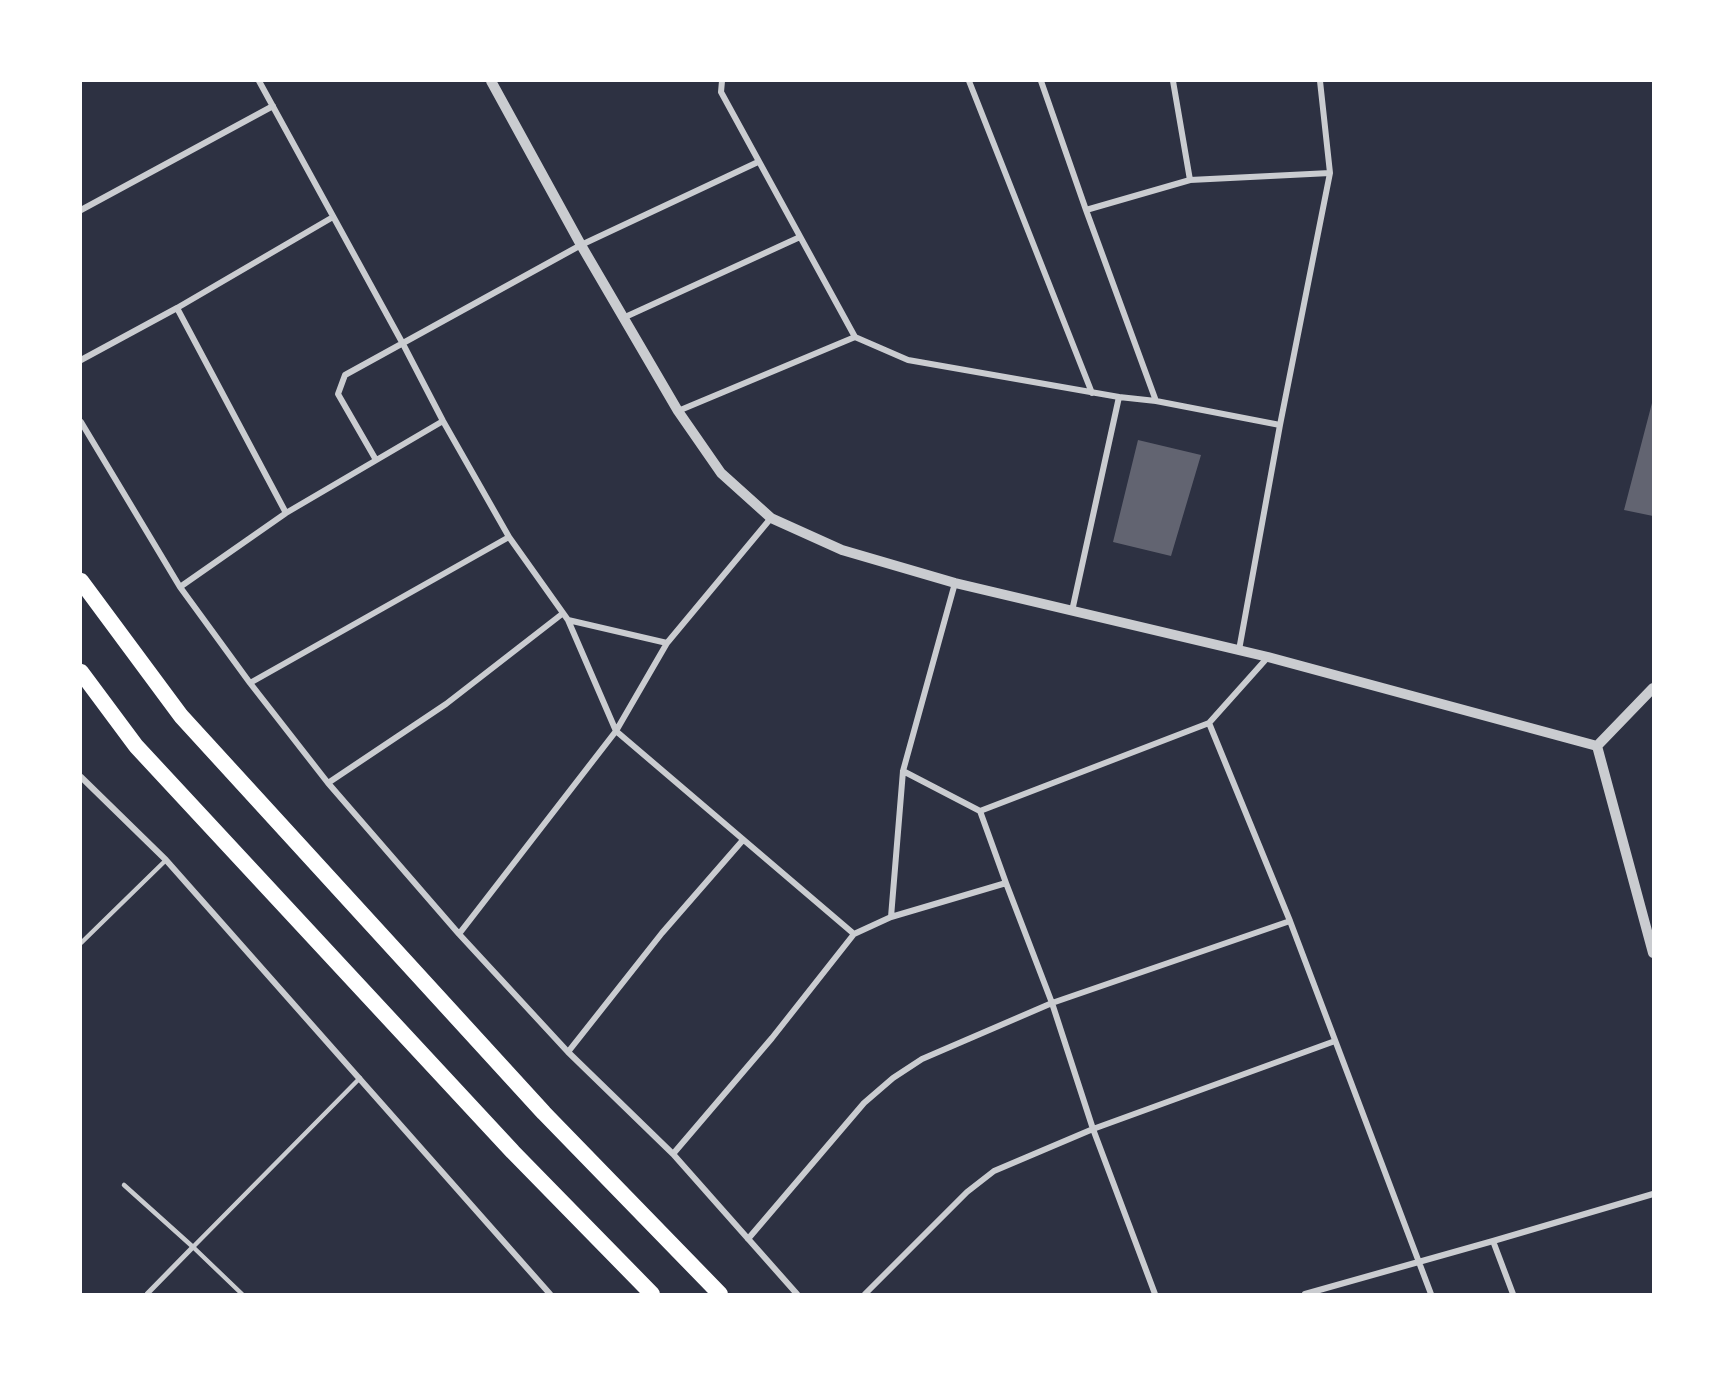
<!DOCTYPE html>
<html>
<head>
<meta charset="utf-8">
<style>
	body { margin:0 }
	#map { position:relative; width:1734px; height:1375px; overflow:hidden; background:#2d3142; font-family:Raleway,sans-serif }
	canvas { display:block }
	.frame { position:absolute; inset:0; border:82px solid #fff; pointer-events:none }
</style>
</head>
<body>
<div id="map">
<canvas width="1734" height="1375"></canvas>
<div class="frame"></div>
</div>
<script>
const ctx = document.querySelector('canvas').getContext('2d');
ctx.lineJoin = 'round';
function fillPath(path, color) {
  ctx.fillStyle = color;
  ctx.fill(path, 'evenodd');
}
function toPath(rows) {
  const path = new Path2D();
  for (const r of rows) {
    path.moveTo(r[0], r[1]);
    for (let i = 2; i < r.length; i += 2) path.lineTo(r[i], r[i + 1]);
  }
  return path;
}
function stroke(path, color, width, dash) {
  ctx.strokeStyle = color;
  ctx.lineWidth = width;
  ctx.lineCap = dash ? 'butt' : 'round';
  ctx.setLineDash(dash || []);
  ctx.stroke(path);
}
const building = toPath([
	[1652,403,1653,403,1653,516,1624,510],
	[1138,440,1201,455,1171,556,1113,542]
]);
const service = toPath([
	[81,943,166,860],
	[124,1185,193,1247],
	[242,1294,193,1247,360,1078]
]);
const pedestrian = toPath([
	[147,1294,193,1247]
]);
const minor = toPath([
	[259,81,403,344,443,421,509,537,568,620,616,731,854,934],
	[722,81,721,92,855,337,908,360,1119,397,1072,611],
	[969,81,1092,393],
	[1041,81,1086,210,1156,401],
	[1173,81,1190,180],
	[81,210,273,106],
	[1086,210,1190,180,1330,173],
	[177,308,286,513],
	[623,318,800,237],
	[81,360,177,308,333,217],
	[1119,397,1156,401,1280,425],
	[678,411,855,337],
	[81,422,180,587,250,683,328,783,459,934,568,1052,673,1154,797,1294],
	[376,460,338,394,345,375,581,245,758,162],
	[180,587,286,513,443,421],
	[568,620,667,643],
	[1239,650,1280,425,1330,173,1320,81],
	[250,683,509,537],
	[1209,723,1290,921,1431,1294],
	[903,771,980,811],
	[81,777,166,860,550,1294],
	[328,783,446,704,562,614],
	[1006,883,1052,1003,1093,1129,1155,1294],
	[891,917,903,771,955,583],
	[459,934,616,731,667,643,771,518],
	[568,1052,662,933,743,840],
	[673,1154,772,1038,854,934,891,917,1006,883,980,811,1209,723,1268,657],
	[748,1239,864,1103,893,1078,922,1059,1052,1003,1290,921],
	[1493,1241,1513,1294],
	[865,1294,967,1192,994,1171,1093,1129,1335,1041],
	[1305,1294,1493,1241,1653,1194]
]);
const tertiary = toPath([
	[491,81,581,245,678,411,721,473,771,518,842,550,955,583,1268,657,1597,746],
	[1653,688,1597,746,1653,953]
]);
const trunk = toPath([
	[81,581,181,716,544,1113,720,1294],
	[81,672,136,746,513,1152,652,1294]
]);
fillPath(building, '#626471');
stroke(service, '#caccd0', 4.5);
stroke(pedestrian, '#caccd0', 5);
stroke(minor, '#caccd0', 6);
stroke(tertiary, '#caccd0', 10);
stroke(trunk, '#fff', 16);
</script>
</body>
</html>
